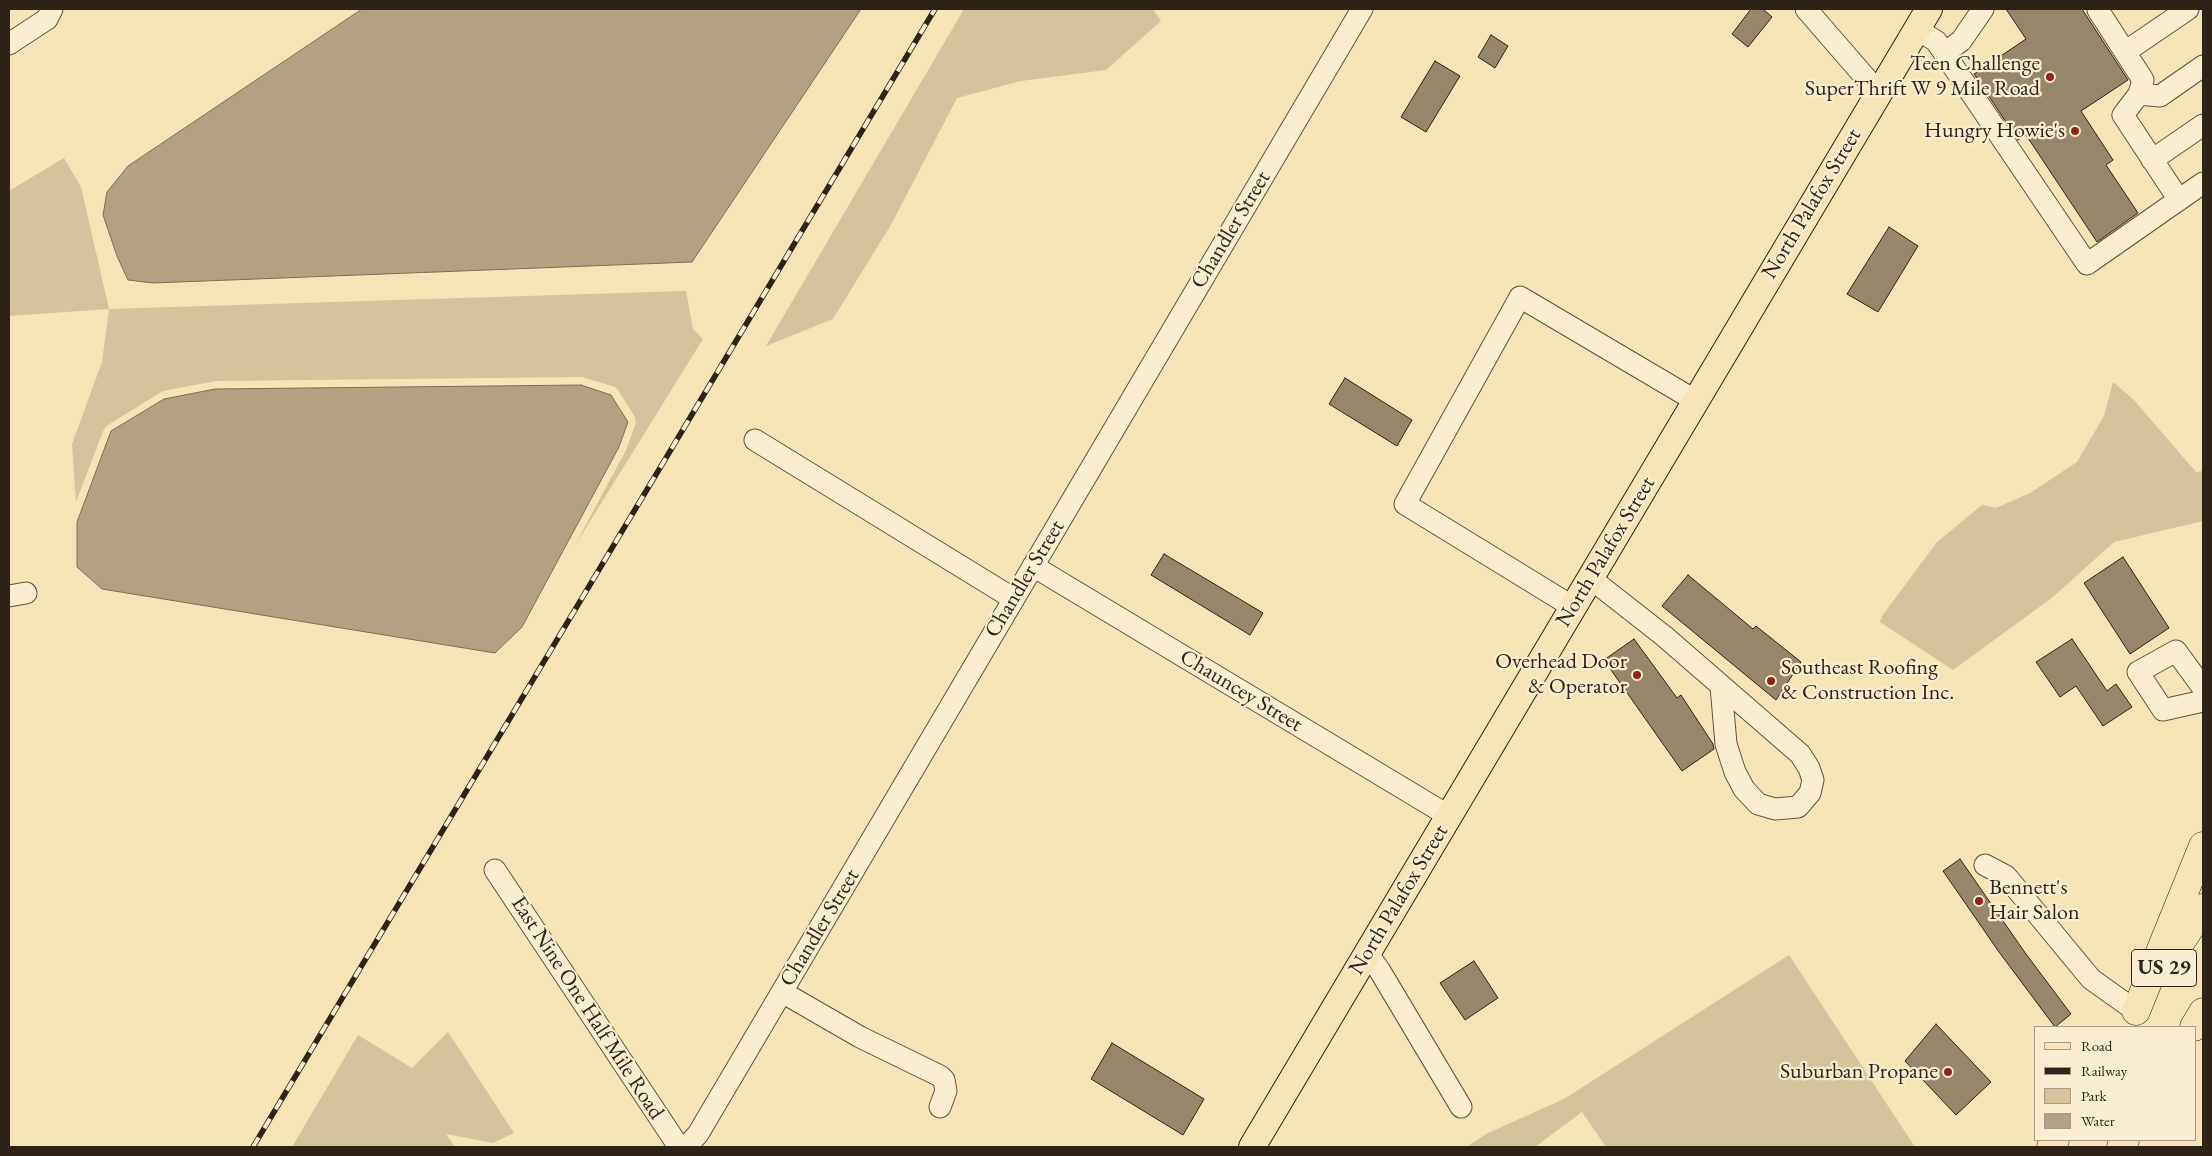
<!DOCTYPE html>
<html>
<head>
<meta charset="utf-8">
<style>
	body { margin:0 }
	#map { position:relative; width:2212px; height:1156px; overflow:hidden; background:#f6e4b7; font-family:"EB Garamond",serif }
	canvas { display:block }
	.frame { position:absolute; inset:0; border:10px solid #2d2317; pointer-events:none }
	.legend { position:absolute; left:2034px; top:1026px; width:162px; height:115px; box-sizing:border-box; background:#f9edd0; border:1px solid #a79c86; margin:0; padding:6px 9px; list-style:none; font-size:15px; color:#2d2317 }
	.legend li { display:flex; align-items:center; gap:10px; height:25px }
	.legend b { width:25px; border:1px solid #a79c86 }
</style>
</head>
<body>
<div id="map">
<canvas width="2212" height="1156"></canvas>
<div class="frame"></div>
<ul class="legend">
<li><b style="height:6px;background:#f6e4b7"></b>Road</li>
<li><b style="height:6px;background:#2d2317"></b>Railway</li>
<li><b style="height:14px;background:#d4c39c"></b>Park</li>
<li><b style="height:14px;background:#b2a281"></b>Water</li>
</ul>
</div>
<script>
const ctx = document.querySelector('canvas').getContext('2d');
ctx.lineJoin = 'round';
function fillPath(path, color) {
  ctx.fillStyle = color;
  ctx.fill(path, 'evenodd');
}
function toPath(rows) {
  const path = new Path2D();
  for (const r of rows) {
    path.moveTo(r[0], r[1]);
    for (let i = 2; i < r.length; i += 2) path.lineTo(r[i], r[i + 1]);
  }
  return path;
}
function stroke(path, color, width, dash) {
  ctx.strokeStyle = color;
  ctx.lineWidth = width;
  ctx.lineCap = dash ? 'butt' : 'round';
  ctx.setLineDash(dash || []);
  ctx.stroke(path);
}
function label(font, color, halo, rows, align = 'center') {
  ctx.font = font + ' "EB Garamond",serif';
  ctx.lineWidth = 4.5;
  ctx.setLineDash([]);
  ctx.textBaseline = 'middle';
  ctx.strokeStyle = halo;
  ctx.fillStyle = color;
  for (const [text, x, y, turn = 0] of rows) {
    ctx.save();
    ctx.translate(x, y);
    ctx.rotate((+turn || 0) * Math.PI / 180);
    ctx.textAlign = isNaN(turn) ? turn : align;
    if (halo) ctx.strokeText(text, 0, 0);
    ctx.fillText(text, 0, 0);
    ctx.restore();
  }
}
const green = toPath([
	[964,9,1153,9,1161,21,1106,70,1021,81,957,98,892,223,833,319,766,346],
	[64,158,81,187,109,309,686,291,693,329,703,339,574,547,626,450,636,423,635,417,618,390,615,387,582,377,216,381,163,391,108,425,104,429,76,502,72,444,102,362,109,309,9,316,9,191],
	[2113,382,2133,399,2196,472,2203,471,2203,521,2114,542,2053,597,1953,670,1880,622,1882,616,1937,542,1982,505,1996,508,2030,493,2077,462,2104,416],
	[1789,955,1915,1147,1606,1147,1582,1112,1535,1147,1466,1147,1488,1133,1564,1099],
	[448,1032,514,1133,493,1143,446,1134,455,1147,292,1147,358,1035,412,1068]
]);
const water = toPath([
	[362,9,861,9,692,262,153,283,128,280,117,256,103,215,107,192,128,166,362,9],
	[581,385,611,395,628,422,619,447,522,627,495,653,102,589,77,567,77,522,111,431,164,399,215,389,581,385]
]);
const building = toPath([
	[1751,9,1763,9,1772,17,1748,47,1732,34,1751,9],
	[2006,9,2082,9,2128,80,2081,111,2113,160,2106,165,2138,213,2097,242,2026,135,2018,140,1974,74,2026,39,2006,9],
	[1491,35,1508,46,1495,68,1478,57,1491,35],
	[1435,61,1460,76,1426,132,1401,117,1435,61],
	[1889,227,1918,246,1878,312,1847,294,1889,227],
	[1345,378,1412,420,1397,446,1329,404,1345,378],
	[1164,554,1263,613,1250,635,1151,575,1164,554],
	[2123,557,2169,628,2130,654,2084,583,2123,557],
	[1688,575,1753,629,1756,626,1801,662,1776,700,1662,606,1688,575],
	[1634,639,1677,698,1681,695,1713,744,1714,749,1682,771,1604,660,1634,639],
	[2072,639,2107,691,2116,684,2132,707,2103,726,2076,686,2060,697,2036,662,2072,639],
	[1960,859,2026,954,2071,1014,2055,1027,1999,952,1943,871,1960,859],
	[1474,961,1498,998,1465,1020,1440,983,1474,961],
	[1936,1024,1991,1082,1956,1115,1905,1061,1936,1024],
	[1112,1043,1204,1099,1183,1135,1091,1079,1112,1043]
]);
const minor = toPath([
	[1806,9,1878,92],
	[2098,10,2143,80,2139,94,2123,115,2179,200],
	[1916,29,1936,41,2087,264,2203,183],
	[9,44,47,19,52,9],
	[2125,52,2188,9],
	[1944,53,1961,41,1983,9],
	[2139,94,2160,96,2203,66],
	[2152,160,2203,125],
	[755,440,1014,599],
	[1033,566,1449,816],
	[1590,578,1664,636,1800,754,1809,768,1813,780,1810,793,1798,807,1775,809,1758,804,1744,789,1735,772,1726,744,1721,686],
	[9,596,26,593],
	[1573,607,1405,504,1520,297,1696,401],
	[2203,688,2176,651,2138,672,2163,710,2203,701],
	[1985,865,2006,876,2091,979,2136,1011],
	[495,870,679,1147],
	[1366,956,1373,961,1380,971,1461,1107],
	[782,992,860,1037,940,1076,944,1080,946,1091,940,1107],
	[686,1147,698,1134,1362,9]
]);
const major = toPath([
	[1252,1147,1929,9]
]);
const highway = toPath([
	[2171,957,2203,908],
	[2136,1011,2203,846],
	[2194,1027,2203,1012],
	[2051,1147,2055,1140],
	[2121,1147,2125,1140]
]);
const rail = toPath([
	[253,1147,935,9]
]);
const markers = [
	[2050,77,5,"#8f2418"],
	[2075,131,5,"#8f2418"],
	[1637,675,5,"#8f2418"],
	[1771,681,5,"#8f2418"],
	[1979,901,5,"#8f2418"],
	[1948,1072,5,"#8f2418"]
];
const shields = [
	[2164,968,65]
];
const shieldNames = [
	["US 29",2164,968]
];
const poiNames = [
	["Teen Challenge",2040,64],
	["SuperThrift W 9 Mile Road",2040,89],
	["Hungry Howie's",2065,131],
	["Overhead Door",1627,662],
	["& Operator",1627,687],
	["Southeast Roofing",1781,668,"left"],
	["& Construction Inc.",1781,693,"left"],
	["Bennett's",1989,888,"left"],
	["Hair Salon",1989,913,"left"],
	["Suburban Propane",1938,1072]
];
const streetNames = [
	["North Palafox Street",1812,204,-59],
	["Chandler Street",1231,230,-59],
	["North Palafox Street",1606,552,-59],
	["Chandler Street",1025,579,-59],
	["Chauncey Street",1241,691,31],
	["North Palafox Street",1399,900,-59],
	["Chandler Street",820,928,-59],
	["East Nine One Half Mile Road",587,1008,57]
];
fillPath(green, '#d4c39c');
fillPath(water, '#b2a281');
stroke(water, '#7d6f57', 1);
fillPath(building, '#96876a');
stroke(building, '#2d2317', 1);
stroke(minor, '#5f533f', 23);
stroke(major, '#2d2317', 28);
stroke(highway, '#2d2317', 29);
stroke(minor, '#f9edd0', 21);
stroke(major, '#f6e4b7', 26);
stroke(highway, '#f6e4b7', 28);
stroke(rail, '#2d2317', 5.5);
stroke(rail, '#f9edd0', 4, [11]);
for (const [x, y, r, color] of markers) {
  const dot = new Path2D();
  dot.arc(x, y, r, 0, 2 * Math.PI);
  ctx.fillStyle = color;
  ctx.fill(dot);
  stroke(dot, '#f9edd0', 2);
}
for (const [x, y, w] of shields) {
  const box = new Path2D();
  box.roundRect(x - w / 2, y - 18.5, w, 37, 4);
  ctx.fillStyle = '#f9edd0';
  ctx.fill(box);
  stroke(box, '#2d2317', 1);
}
label('bold 21px', '#2d2317', null, shieldNames);
label('22px', '#2d2317', '#f9edd0', poiNames, 'right');
label('22px', '#2d2317', '#f9edd0', streetNames);
</script>
</body>
</html>
